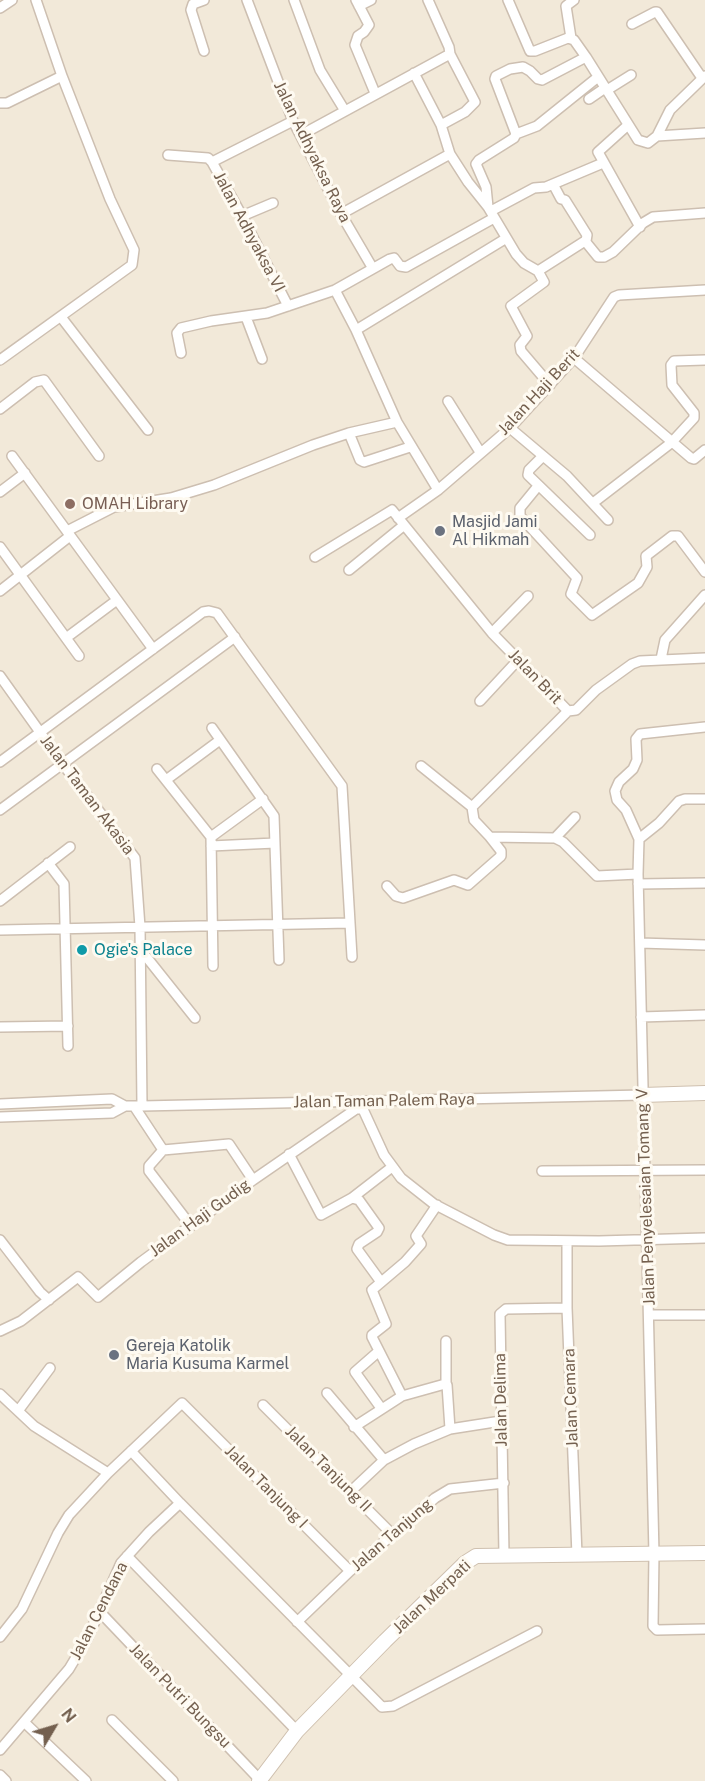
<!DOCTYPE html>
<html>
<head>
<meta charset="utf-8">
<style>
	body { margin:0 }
	#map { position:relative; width:705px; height:1781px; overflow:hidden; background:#fbf6eb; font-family:"Public Sans",sans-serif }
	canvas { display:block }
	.north { position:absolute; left:24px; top:1697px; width:60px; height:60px; -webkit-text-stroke:4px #fefaf1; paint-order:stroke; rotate:52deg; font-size:16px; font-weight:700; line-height:24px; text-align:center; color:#74604f }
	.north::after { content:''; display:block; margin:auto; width:21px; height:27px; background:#74604f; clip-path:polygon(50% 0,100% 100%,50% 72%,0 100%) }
</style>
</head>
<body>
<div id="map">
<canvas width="705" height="1781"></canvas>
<div class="north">N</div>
</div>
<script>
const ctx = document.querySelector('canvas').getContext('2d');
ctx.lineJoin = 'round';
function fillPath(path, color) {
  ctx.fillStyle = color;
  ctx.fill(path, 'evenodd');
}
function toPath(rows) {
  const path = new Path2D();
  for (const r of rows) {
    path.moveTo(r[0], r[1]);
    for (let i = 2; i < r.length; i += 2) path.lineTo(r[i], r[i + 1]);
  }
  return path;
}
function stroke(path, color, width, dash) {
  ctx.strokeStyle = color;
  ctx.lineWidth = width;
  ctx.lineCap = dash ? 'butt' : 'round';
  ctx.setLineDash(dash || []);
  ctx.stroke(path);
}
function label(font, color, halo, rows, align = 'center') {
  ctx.font = font + ' "Public Sans",sans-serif';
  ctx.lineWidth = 6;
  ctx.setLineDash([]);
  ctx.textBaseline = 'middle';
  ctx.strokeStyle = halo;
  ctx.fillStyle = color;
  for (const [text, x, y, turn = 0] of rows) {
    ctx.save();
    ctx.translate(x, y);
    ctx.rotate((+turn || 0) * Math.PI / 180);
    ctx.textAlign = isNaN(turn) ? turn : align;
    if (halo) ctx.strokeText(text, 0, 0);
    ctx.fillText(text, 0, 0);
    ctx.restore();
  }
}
const residential = toPath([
	[0,0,705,0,705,1781,0,1781]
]);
const street = toPath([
	[247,0,293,121,341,214,372,267],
	[294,0,320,70,345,111],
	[356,0,369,25,364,32,358,36,355,45,375,93],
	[428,0,449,47,450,54,475,102,465,112,441,125],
	[508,0,530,51,535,51,568,38,574,40,586,57,638,140,648,143,657,136,705,133],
	[359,6,371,0],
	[0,8,12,0],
	[632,24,655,12,657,12,702,78],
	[571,38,566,6,574,0],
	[204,51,191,10,193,4,204,0],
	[414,73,441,125,450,154,468,182,488,207,516,254,524,263,538,271,544,282,511,306,527,336,520,345,521,351,550,385],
	[607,90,631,75],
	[589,99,605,88],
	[0,103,7,103,62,76,36,0],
	[628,125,598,152,640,227],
	[516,134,537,126,598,77],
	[301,135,450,54],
	[657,136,670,110,705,76],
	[168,155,208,158,212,162],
	[553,184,561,199,565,200,587,235,586,241],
	[488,207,486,187,476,164,479,160,514,138,516,134,495,79,496,76,510,69,523,67,530,71,538,79,542,80,586,57],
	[491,211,534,188,546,187,603,163],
	[341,214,450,154],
	[242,216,273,203],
	[538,271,585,241,598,257,604,257,613,252,643,223,653,217,705,213],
	[335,290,356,330,397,422,438,490],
	[288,306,242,216,212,162,293,121],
	[61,317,148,430],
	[246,317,262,359],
	[356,330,505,239],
	[181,353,177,333,181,328,211,321,267,313,335,290,390,259,394,258,400,266,406,267,494,218],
	[574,358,691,458,694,459,705,450],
	[0,360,132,265,134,250,110,199,62,76],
	[448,401,480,452],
	[0,409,35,382,44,380,99,456],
	[510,428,567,476,608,520],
	[349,433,360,460,364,462,410,447],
	[12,456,153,649],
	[543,456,529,470,528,475,590,535],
	[538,486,520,508,520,516,577,578,571,594,592,615,638,583,647,567,646,556,672,536,678,536,705,572],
	[0,492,25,473],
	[593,503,671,443,694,418,694,413,672,385,671,365,674,361,705,360],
	[398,518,438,490,510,428,574,358,614,297,619,295,705,290],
	[67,531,114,507,171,498,214,485,313,445,349,433,397,422],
	[0,547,79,656],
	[315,557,392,510,492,633,568,711,472,807,474,820,490,837,555,838,563,842,597,876,638,874],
	[349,570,403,526],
	[0,591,70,536],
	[492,633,528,596],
	[66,638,117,600],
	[661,659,665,640,705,595],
	[0,676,62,763,135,858,140,927,142,1106],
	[480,701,518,660],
	[568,711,576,710,596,690,632,664,640,661,705,658],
	[705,727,640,734,636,739,637,760,633,769,619,782,615,791,617,800,626,810,639,839,638,874,654,1554,653,1626,657,1630,705,1629],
	[212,728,274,816,279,960],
	[0,762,203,612,209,611,217,613,342,786,352,957],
	[421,766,472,807],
	[157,769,211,837,213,966],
	[166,780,220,740],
	[0,810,235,637],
	[211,837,263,799],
	[555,838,575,817],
	[639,839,659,823,679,801,685,799,705,799],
	[211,846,275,843],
	[48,863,64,884,68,1046],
	[638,884,705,883],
	[387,886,396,896,403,898,454,880,468,885,501,856,501,851,490,837],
	[0,901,70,847],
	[0,930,350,923],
	[640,943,705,945],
	[140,949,195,1018],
	[641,1017,705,1015],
	[0,1027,68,1026],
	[0,1104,112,1099,125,1106,142,1106,643,1095],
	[361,1105,384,1155,401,1178,434,1204,494,1235,508,1240,599,1241,705,1238],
	[134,1106,163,1150],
	[0,1117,112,1113,125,1106],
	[289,1154,321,1215,352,1198,359,1200,379,1228,377,1232,359,1244,357,1249,381,1282],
	[542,1171,705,1170],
	[352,1198,392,1167],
	[191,1226,149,1171,149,1166,163,1150,229,1144,253,1180],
	[0,1240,40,1292,49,1300],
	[567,1241,567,1308,577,1555],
	[649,1315,705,1315],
	[0,1331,21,1321,78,1277,98,1297,141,1262,253,1180,356,1109,362,1109],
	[379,1351,355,1372,381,1408],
	[446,1384,446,1341],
	[327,1393,384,1460],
	[0,1394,34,1426,108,1473],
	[402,1396,372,1337,372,1335,386,1324,372,1290,405,1262,421,1244,416,1236,437,1205],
	[263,1405,392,1534],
	[18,1411,50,1368],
	[354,1427,402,1396,445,1384,447,1385,450,1429],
	[131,1451,180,1503,382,1707,393,1706,537,1631],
	[350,1492,384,1460,414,1444,450,1429,501,1421],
	[504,1555,500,1314,506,1309,567,1308],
	[127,1556,297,1731],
	[100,1612,260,1780],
	[297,1622,350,1571,435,1498,450,1489,504,1483],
	[0,1637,22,1609,58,1533,69,1515,108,1473,182,1403,350,1571],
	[112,1720,173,1781],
	[24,1722,86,1781],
	[0,1750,69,1669,87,1639,121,1563,149,1532,180,1503],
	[0,1775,6,1781]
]);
const secondary = toPath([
	[643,1095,705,1093],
	[259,1781,297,1731,385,1641,465,1563,476,1556,705,1553]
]);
const markers = [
	[70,504,6,"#8d6e63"],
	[440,531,6,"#6b7280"],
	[82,950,6,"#0f9aa8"],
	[114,1355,6,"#6b7280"]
];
const streetNames = [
	["Jalan Adhyaksa Raya",312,152,64],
	["Jalan Adhyaksa VI",249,232,62],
	["Jalan Haji Berit",539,392,-47],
	["Jalan Brit",535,677,46],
	["Jalan Taman Akasia",87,795,53],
	["Jalan Taman Palem Raya",384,1101,-1],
	["Jalan Penyelesaian Tomang V",646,1197,-92],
	["Jalan Haji Gudig",200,1218,-36],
	["Jalan Cemara",571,1398,-92],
	["Jalan Delima",501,1400,-91],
	["Jalan Tanjung II",328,1469,45],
	["Jalan Tanjung I",266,1487,45],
	["Jalan Tanjung",392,1535,-41],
	["Jalan Merpati",432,1597,-43],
	["Jalan Cendana",99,1611,-63],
	["Jalan Putri Bungsu",180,1696,46]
];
const educationNames = [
	["OMAH Library",82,504]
];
const worshipNames = [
	["Masjid Jami",452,522],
	["Al Hikmah",452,540],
	["Gereja Katolik",126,1346],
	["Maria Kusuma Karmel",126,1364]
];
const cultureNames = [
	["Ogie's Palace",94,950]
];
fillPath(residential, '#f2e9d9');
stroke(street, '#cdbfb1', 12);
stroke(secondary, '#cfc0af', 16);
stroke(street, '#fff', 9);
stroke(secondary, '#fff', 14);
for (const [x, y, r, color] of markers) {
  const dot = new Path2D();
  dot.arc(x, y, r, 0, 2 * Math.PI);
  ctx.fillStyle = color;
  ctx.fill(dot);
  stroke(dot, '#fefaf1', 2);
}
label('16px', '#74604f', '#fefaf1', streetNames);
label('16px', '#785e54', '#fefaf1', educationNames, 'left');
label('16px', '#5b616d', '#fefaf1', worshipNames, 'left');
label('16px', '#0d838f', '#fefaf1', cultureNames, 'left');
</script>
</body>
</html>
